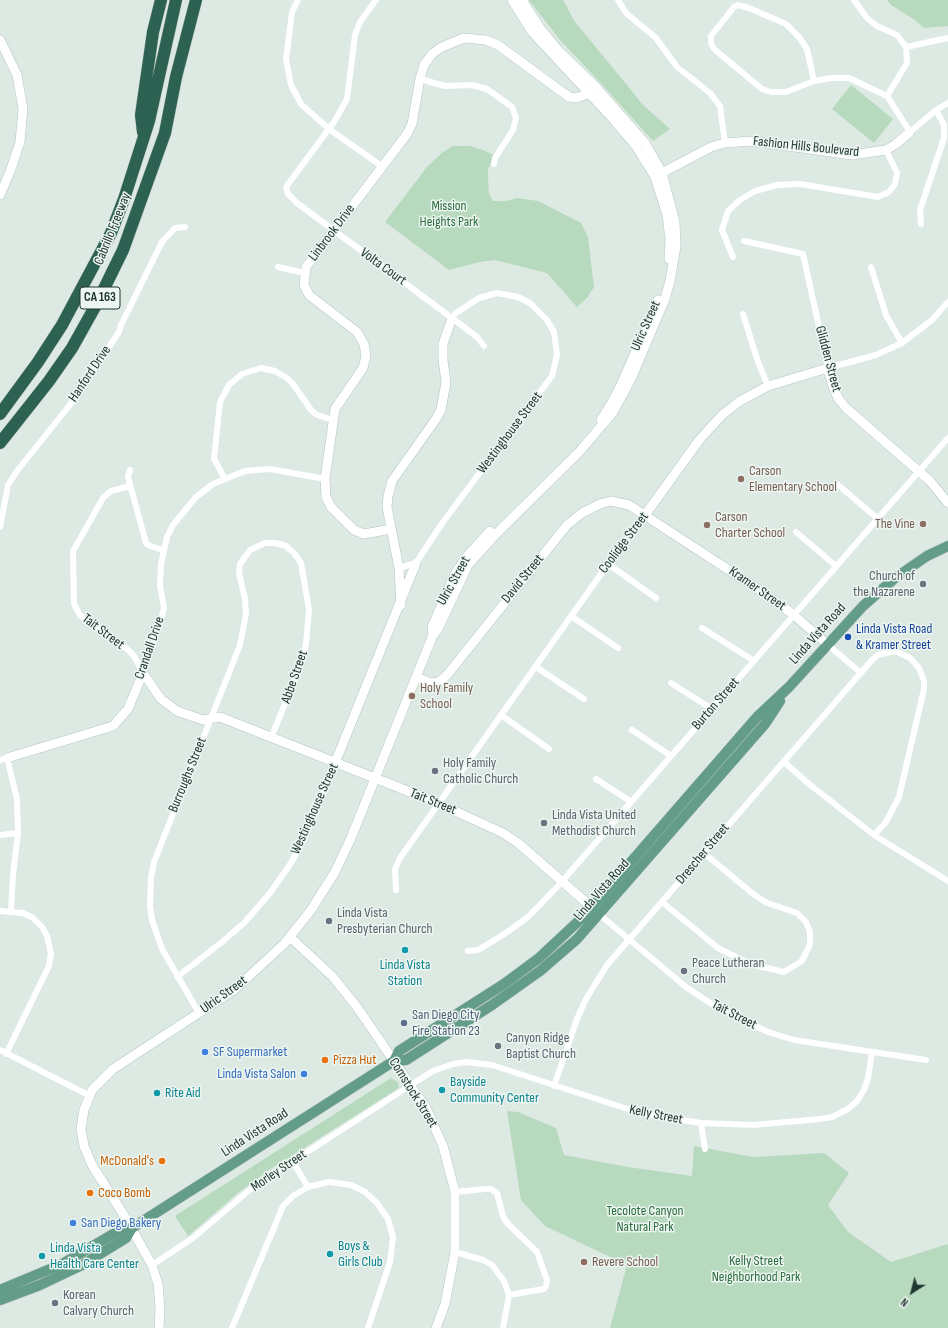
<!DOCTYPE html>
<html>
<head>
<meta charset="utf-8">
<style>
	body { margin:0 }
	#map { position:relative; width:948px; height:1328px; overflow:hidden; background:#dde9e3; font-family:"Sofia Sans Condensed",sans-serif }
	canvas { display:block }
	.north { position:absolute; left:892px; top:1272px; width:40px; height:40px; -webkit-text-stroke:3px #edf6f1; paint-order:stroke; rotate:216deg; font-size:11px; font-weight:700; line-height:16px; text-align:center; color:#20372f }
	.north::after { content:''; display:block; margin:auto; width:14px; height:18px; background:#20372f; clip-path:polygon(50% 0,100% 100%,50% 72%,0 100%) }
</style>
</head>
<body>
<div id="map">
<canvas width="948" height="1328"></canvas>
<div class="north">N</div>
</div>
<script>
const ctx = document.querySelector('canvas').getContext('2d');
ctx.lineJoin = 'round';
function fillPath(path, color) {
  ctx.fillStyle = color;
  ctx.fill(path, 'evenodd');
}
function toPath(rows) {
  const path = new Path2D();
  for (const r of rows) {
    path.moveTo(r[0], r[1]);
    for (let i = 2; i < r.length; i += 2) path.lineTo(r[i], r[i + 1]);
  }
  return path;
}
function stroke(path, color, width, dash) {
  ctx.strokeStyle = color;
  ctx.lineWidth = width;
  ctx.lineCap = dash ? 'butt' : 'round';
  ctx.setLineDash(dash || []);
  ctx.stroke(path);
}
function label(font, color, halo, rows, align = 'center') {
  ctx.font = font + ' "Sofia Sans Condensed",sans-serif';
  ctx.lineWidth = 3;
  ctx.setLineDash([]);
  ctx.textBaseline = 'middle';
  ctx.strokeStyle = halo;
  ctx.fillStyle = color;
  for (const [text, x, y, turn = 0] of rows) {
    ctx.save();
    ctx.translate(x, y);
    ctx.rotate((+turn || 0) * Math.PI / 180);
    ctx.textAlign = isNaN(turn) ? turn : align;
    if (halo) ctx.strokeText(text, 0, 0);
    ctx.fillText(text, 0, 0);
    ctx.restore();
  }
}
const green = toPath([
	[529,0,563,0,575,22,608,62,644,106,670,129,653,141,597,79,560,40],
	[887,0,948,0,948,26,924,28,915,20,891,5],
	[851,85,893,119,874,143,832,109],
	[453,146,470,146,483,150,494,155,488,169,488,178,489,193,493,201,507,201,517,198,538,201,581,223,588,237,594,287,587,298,577,307,547,273,495,260,480,262,449,270,385,222,427,167,443,152],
	[391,1078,398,1082,399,1088,269,1170,239,1192,188,1236,175,1216],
	[507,1111,518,1112,556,1128,564,1155,628,1167,692,1176,694,1146,753,1157,824,1153,849,1173,828,1205,848,1232,891,1262,948,1244,948,1328,610,1328,627,1265,545,1226,521,1200]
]);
const street = toPath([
	[298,0,292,12,286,59,291,85,301,104,329,129,383,167],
	[376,0,360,22,355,35,347,99,334,122,286,187,288,194,297,203,460,324,477,337,484,346],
	[618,0,626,13,656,38,677,67,710,93,720,106,725,143],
	[854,0,867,18,877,26,897,35,906,47,907,63,887,96],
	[906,47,948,38],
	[420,79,445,86,472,85,487,89,512,107,516,118,513,130,495,158,494,164],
	[814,81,807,49,799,37,786,24,749,8,738,5,734,7,711,36,711,43,714,49,762,89,771,92,786,92,814,81,831,78,849,78,887,96,910,132,936,110,948,103],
	[921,224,920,210,944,138,944,125,936,110],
	[744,241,803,254,828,368,876,355,902,343,932,320,948,302],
	[733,257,722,230,728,211,740,200,755,191,777,185,800,184,878,197,889,192,895,184,897,173,886,150],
	[278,267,305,273],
	[871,267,886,315,902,343],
	[743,314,758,362,768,386],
	[130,470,128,477,146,543,150,546,163,550],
	[225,479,214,459,220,402,229,385,242,374,261,368,275,371,287,378,293,384,311,410,317,415,333,420],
	[837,484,877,518],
	[130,486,111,491,103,498,73,551,74,604,80,615,87,622,127,649,134,656,143,673],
	[0,527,8,485,17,471,69,406,119,332,121,325,162,242,175,228,185,227],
	[796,532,836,566],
	[608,564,656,598],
	[399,568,416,563,443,522,552,376,557,355,554,332,547,320,530,303,518,297,497,293,479,298,456,313,452,318],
	[571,616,618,648],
	[702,628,754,661],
	[828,645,861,673],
	[536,667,584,699],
	[143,673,161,620,164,608,160,585,161,564,167,537,173,525,196,497,213,484,245,471,270,469,325,479],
	[671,683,712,709],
	[501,715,549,749],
	[632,730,671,756],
	[0,760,7,758,17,799,18,833,13,875,11,911],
	[784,762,809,784,874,835,948,881],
	[596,779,630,801],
	[0,835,18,833],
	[396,890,395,869,400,858,608,564,645,515],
	[662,902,718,948,750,964,784,972,802,961,810,944,810,932,806,922,797,913,767,903,753,894,704,853],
	[0,911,23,913,33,918,42,927,47,936,51,954,49,966,6,1054],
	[600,915,686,987,716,1007,768,1032,794,1040,926,1060],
	[468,951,478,950,503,935,528,917,558,886,948,438],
	[177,977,222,942,244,923,270,893,291,863,305,837,335,763],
	[199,1013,162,949,152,920,150,905,151,878,154,862,240,645,246,614,245,599,239,573,240,564,250,550,265,543,275,543,286,546,294,553,301,563,309,610,306,644,300,667,271,738],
	[0,1050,90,1096],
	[554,1086,577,1019,586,999,607,965,872,660,878,655,895,651,910,658,919,668,924,681,924,689,899,797,886,822,874,835],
	[701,1123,705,1149],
	[293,1162,308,1187],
	[455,1192,485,1189,491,1189,497,1193,503,1216,507,1223,537,1252,547,1280,546,1286,544,1289,509,1295],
	[455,1252,483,1260,492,1265,504,1281,509,1295,503,1328],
	[152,1265,193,1238,253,1187,417,1081,433,1071,453,1064,466,1062,492,1065,640,1113,701,1123,754,1125,820,1119,832,1117,848,1109,857,1101,864,1090,868,1078,872,1052],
	[232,1328,283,1206,293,1196,308,1187,329,1182,351,1185,365,1192,377,1203,388,1219,393,1237,390,1262,368,1328]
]);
const secondary = toPath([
	[512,0,532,32,614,120,636,146,655,177,667,215,670,239,669,259],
	[0,40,17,75,23,109,20,142,10,172,0,195],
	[658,175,711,147,725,143,752,141,852,155,886,150,896,144,910,132],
	[601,420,611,404,621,385,658,300],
	[645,515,700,439,722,415,740,401,768,386,828,368,833,386,838,398,846,408,930,481,948,503],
	[391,529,364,534,354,530,331,507,326,497,325,479,335,409,363,368,366,356,364,344,357,332,309,295,304,285,306,267,407,134,412,124,420,79,424,65,433,53,442,47,464,38,486,40,498,45,569,97,576,98,590,93],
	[401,605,399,568,387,507,388,496,392,481,436,419,441,410,446,382,443,360,443,344,452,318],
	[433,635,432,627,456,572,469,554,490,531],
	[143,673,161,699,177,711,203,720,220,717,433,801,503,833,518,843,596,911],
	[416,677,430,683,439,682,447,675,567,525,582,513,600,504,611,501,629,505,761,591,794,615,828,645],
	[7,758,113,726,128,709,143,673],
	[335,763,416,563],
	[290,937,333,977,357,1007,426,1108,443,1146,455,1192,455,1252,445,1304,436,1328],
	[159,1328,160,1309,158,1284,152,1265,125,1217,92,1165,84,1146,81,1129,84,1110,92,1090,113,1069,234,990,284,944,311,910,335,872,351,838,433,635,438,629,468,565,496,534,580,451,613,412,631,379,665,299,670,281,676,247,675,222,662,173,645,143,595,86,559,51,540,28,522,0]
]);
const primary = toPath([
	[394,1061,406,1060,492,1005,540,971,577,939,765,724,780,701],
	[0,1290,62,1264,120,1230,132,1228,394,1061,399,1051,504,984,539,958,583,917,757,717,789,687,863,606,895,578,927,556,948,546],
	[0,1300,40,1285,82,1265,126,1238,132,1228]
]);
const highway = toPath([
	[143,132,141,115,153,32,161,0],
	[0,414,38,362,62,325,111,233,124,199,149,121,176,0],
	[0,443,49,381,72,348,96,305,123,250,165,133,176,77,196,0]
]);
const markers = [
	[741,479,4,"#8d6e63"],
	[923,524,4,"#8d6e63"],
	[707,525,4,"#8d6e63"],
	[923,584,4,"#6b7280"],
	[848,637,4,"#1a4fb4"],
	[412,696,4,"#8d6e63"],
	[435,771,4,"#6b7280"],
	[544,823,4,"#6b7280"],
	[329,921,4,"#6b7280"],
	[405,950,4,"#0f9aa8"],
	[684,971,4,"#6b7280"],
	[404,1023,4,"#5c6f8a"],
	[498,1046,4,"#6b7280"],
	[205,1052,4,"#3f7fe0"],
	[325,1060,4,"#e8710a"],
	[304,1074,4,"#3f7fe0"],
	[442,1090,4,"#0f9aa8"],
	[157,1093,4,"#0f9aa8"],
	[162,1161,4,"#e8710a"],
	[90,1193,4,"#e8710a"],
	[73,1223,4,"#3f7fe0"],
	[330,1254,4,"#0f9aa8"],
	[42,1256,4,"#0f9aa8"],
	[584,1262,4,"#8d6e63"],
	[55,1303,4,"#6b7280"]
];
const shields = [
	[100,298,40]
];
const shieldNames = [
	["CA 163",100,298]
];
const streetNames = [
	["Fashion Hills Boulevard",806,147,6],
	["Cabrillo Freeway",113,229,-68],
	["Linbrook Drive",332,233,-53],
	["Volta Court",383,267,36],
	["Ulric Street",646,326,-66],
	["Glidden Street",828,359,75],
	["Hanford Drive",90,374,-56],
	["Westinghouse Street",510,433,-53],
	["Coolidge Street",624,543,-53],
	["David Street",523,579,-51],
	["Ulric Street",454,581,-61],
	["Kramer Street",757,589,35],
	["Tait Street",103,632,37],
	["Linda Vista Road",818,634,-48],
	["Crandall Drive",150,648,-71],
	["Abbe Street",295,677,-71],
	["Burton Street",716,704,-49],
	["Burroughs Street",188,775,-68],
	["Tait Street",433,802,22],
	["Westinghouse Street",315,809,-66],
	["Drescher Street",703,854,-50],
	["Linda Vista Road",602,890,-49],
	["Ulric Street",224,995,-36],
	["Tait Street",734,1015,27],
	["Comstock Street",413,1093,58],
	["Kelly Street",656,1115,11],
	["Linda Vista Road",255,1133,-33],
	["Morley Street",279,1171,-34]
];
const parkNames = [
	["Mission",449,206],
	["Heights Park",449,222],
	["Tecolote Canyon",645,1211],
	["Natural Park",645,1227],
	["Kelly Street",756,1261],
	["Neighborhood Park",756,1277]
];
const educationNames = [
	["Carson",749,471],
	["Elementary School",749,487],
	["Carson",715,517],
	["Charter School",715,533],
	["The Vine",915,524,"right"],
	["Holy Family",420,688],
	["School",420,704],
	["Revere School",592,1262]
];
const worshipNames = [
	["Church of",915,576,"right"],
	["the Nazarene",915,592,"right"],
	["Holy Family",443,763],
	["Catholic Church",443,779],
	["Linda Vista United",552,815],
	["Methodist Church",552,831],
	["Linda Vista",337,913],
	["Presbyterian Church",337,929],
	["Peace Lutheran",692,963],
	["Church",692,979],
	["Canyon Ridge",506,1038],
	["Baptist Church",506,1054],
	["Korean",63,1295],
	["Calvary Church",63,1311]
];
const transitNames = [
	["Linda Vista Road",856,629],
	["& Kramer Street",856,645]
];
const cultureNames = [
	["Linda Vista",405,965,"center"],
	["Station",405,981,"center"],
	["Bayside",450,1082],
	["Community Center",450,1098],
	["Rite Aid",165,1093],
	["Boys &",338,1246],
	["Girls Club",338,1262],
	["Linda Vista",50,1248],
	["Health Care Center",50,1264]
];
const serviceNames = [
	["San Diego City",412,1015],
	["Fire Station 23",412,1031]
];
const shopNames = [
	["SF Supermarket",213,1052],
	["Linda Vista Salon",296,1074,"right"],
	["San Diego Bakery",81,1223]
];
const foodNames = [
	["Pizza Hut",333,1060],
	["McDonald's",154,1161,"right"],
	["Coco Bomb",98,1193]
];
fillPath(green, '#b7d9bd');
stroke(secondary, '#b1c8be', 10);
stroke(primary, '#bcc3c1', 11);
stroke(highway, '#bcc3c1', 13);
stroke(street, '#fff', 6);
stroke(secondary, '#fff', 9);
stroke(primary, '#639d89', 10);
stroke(highway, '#2d6253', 12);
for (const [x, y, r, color] of markers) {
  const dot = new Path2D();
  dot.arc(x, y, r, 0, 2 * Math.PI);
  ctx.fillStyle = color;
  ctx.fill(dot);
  stroke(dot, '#edf6f1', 1.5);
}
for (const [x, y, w] of shields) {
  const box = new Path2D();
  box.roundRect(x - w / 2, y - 11, w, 22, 3);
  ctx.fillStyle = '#edf6f1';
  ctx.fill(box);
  stroke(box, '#20372f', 1);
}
label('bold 13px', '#20372f', null, shieldNames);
label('14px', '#20372f', '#edf6f1', streetNames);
label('14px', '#2c6c3f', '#edf6f1', parkNames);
label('14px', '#785e54', '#edf6f1', educationNames, 'left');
label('14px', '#5b616d', '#edf6f1', worshipNames, 'left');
label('14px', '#164399', '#edf6f1', transitNames, 'left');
label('14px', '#0d838f', '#edf6f1', cultureNames, 'left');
label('14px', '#4e5e75', '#edf6f1', serviceNames, 'left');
label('14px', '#366cbe', '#edf6f1', shopNames, 'left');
label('14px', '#c56008', '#edf6f1', foodNames, 'left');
</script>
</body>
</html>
